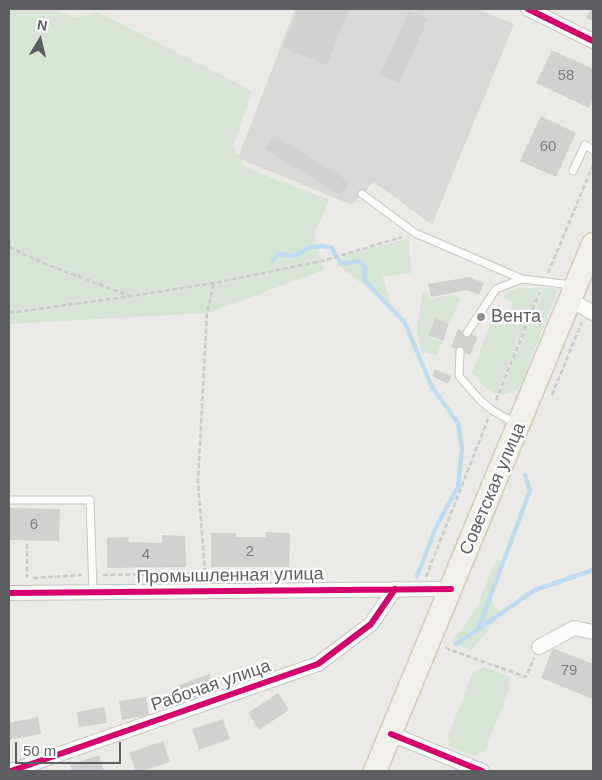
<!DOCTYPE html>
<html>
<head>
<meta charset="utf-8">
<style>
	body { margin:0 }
	#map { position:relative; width:602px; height:780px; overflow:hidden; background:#ebeae7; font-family:Arial,sans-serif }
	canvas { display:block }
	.frame { position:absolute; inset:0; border:10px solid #5d5f63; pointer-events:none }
	.north { position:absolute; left:15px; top:15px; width:50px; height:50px; -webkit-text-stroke:4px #fff; paint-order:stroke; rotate:9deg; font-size:14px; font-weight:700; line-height:20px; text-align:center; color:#5d5f63 }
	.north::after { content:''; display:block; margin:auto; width:18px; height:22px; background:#5d5f63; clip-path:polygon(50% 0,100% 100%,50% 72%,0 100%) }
	.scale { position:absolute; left:15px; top:742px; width:106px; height:22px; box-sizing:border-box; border:2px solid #5d5f63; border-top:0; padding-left:6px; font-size:15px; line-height:18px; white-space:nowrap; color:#5d5f63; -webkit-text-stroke:4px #fff; paint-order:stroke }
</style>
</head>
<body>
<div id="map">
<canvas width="602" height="780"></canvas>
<div class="frame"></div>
<div class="north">N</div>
<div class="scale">50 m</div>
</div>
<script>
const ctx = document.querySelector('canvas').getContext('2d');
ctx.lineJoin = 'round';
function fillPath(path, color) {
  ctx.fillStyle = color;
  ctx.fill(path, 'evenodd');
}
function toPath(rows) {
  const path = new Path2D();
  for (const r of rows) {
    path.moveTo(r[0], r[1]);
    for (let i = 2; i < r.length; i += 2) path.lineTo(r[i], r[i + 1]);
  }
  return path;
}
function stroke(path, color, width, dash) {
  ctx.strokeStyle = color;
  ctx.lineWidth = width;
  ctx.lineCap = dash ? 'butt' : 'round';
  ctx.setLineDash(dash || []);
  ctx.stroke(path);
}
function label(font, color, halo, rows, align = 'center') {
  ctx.font = font + ' Arial,sans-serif';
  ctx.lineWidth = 4.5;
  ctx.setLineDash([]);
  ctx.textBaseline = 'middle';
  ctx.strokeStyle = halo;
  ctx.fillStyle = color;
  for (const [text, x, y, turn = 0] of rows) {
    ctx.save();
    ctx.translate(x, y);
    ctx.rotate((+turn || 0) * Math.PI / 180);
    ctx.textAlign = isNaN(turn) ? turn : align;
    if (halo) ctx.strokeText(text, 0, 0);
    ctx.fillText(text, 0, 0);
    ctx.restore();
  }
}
const industrial = toPath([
	[295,9,477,9,514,24,432,225,374,182,352,205,238,158]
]);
const green = toPath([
	[9,9,53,9,77,18,98,12,252,91,233,146,244,167,329,200,314,235,324,270,207,313,9,324],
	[409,238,411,273,384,276,378,258,392,309,365,280,366,267,360,260,343,264,340,261,345,259,343,255],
	[339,261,342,265,359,262,365,267,363,281,371,289,370,290,336,263],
	[518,288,541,288,496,395,482,385,472,372,491,321,505,326,513,302,503,297,508,292],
	[544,288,555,289,557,292,518,391,499,395],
	[427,291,430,299,452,295,460,298,450,324,434,318,427,335,442,342,437,356,421,352,417,329,423,292],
	[496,559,502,561,478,627,455,644,452,642,476,610],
	[491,599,499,613,480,627],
	[499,616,472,650,457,645],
	[484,667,508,676,510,688,485,750,476,756,450,746,448,736,473,672]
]);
const stream = toPath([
	[273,260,278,254,295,256,309,247,318,247,322,246,332,248,336,256,342,264,359,261,365,267,364,280,405,323,432,387,458,423,462,448,458,487,437,525,417,576],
	[480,628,535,590,593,570],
	[456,644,478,629,530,491,525,475]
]);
const building = toPath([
	[298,9,349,9,327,65,283,48],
	[591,9,593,9,593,21,586,18],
	[409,11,428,19,399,83,380,75],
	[552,50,593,69,593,99,589,108,536,83],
	[541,116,576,133,556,177,520,161],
	[274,135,350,182,341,196,265,149],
	[470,277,484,283,479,295,467,290,431,297,428,284],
	[435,318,449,324,443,341,428,335],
	[458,329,478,337,470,355,451,347],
	[435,369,451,376,448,384,432,376],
	[9,508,60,509,59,541,9,540],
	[266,532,290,533,289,567,211,567,211,533,236,533,236,537,266,537],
	[162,535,185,536,186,567,107,568,107,538,129,537,128,542,162,543],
	[553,648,593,664,593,699,541,678],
	[209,674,215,690,185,702,178,686],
	[278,693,289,710,259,730,248,713],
	[146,697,149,715,122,720,119,701],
	[104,707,107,723,79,727,77,712],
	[38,717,41,734,9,740,9,723],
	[223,719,230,739,199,750,192,729],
	[163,741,170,762,142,771,136,771,129,753],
	[99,755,104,771,72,771,70,765]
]);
const path = toPath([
	[9,247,43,263,130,296],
	[548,273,593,165],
	[9,313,132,296,214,283,322,261,402,237],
	[552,395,582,322],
	[496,400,540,292],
	[27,544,27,578],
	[205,573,198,482,207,313,214,283],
	[103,575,314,572,318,576],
	[426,577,488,419],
	[33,578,82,575],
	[445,648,526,677,534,658]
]);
const service = toPath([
	[573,171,585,145,593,150],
	[362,194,415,233,522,279,572,285],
	[467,333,496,289,522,279],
	[460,351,459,376,481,401,492,410,516,424],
	[9,500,90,500,93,592]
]);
const minor = toPath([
	[528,9,593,41],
	[571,300,593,313],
	[9,593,451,589],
	[539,647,574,628,593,632],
	[391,734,482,771],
	[11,771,318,664,371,624,395,589]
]);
const primary = toPath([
	[375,771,593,244]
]);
const cycleway = toPath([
	[528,9,593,41],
	[9,593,451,589],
	[391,734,482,771],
	[11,771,318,664,371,624,395,589]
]);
const markers = [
	[481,317,5,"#8f9091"]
];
const numberNames = [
	["58",566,76],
	["60",548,147],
	["6",34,525],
	["2",250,552],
	["4",146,555],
	["79",569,671]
];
const poiNames = [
	["Вента",491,317]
];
const streetNames = [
	["Советская улица",493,489,-67],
	["Промышленная улица",230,576,-1],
	["Рабочая улица",211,686,-19]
];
fillPath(industrial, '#dbd9d7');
fillPath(green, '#d6e5d4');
stroke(stream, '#c0dbf0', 4.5);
fillPath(building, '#d2d1cf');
stroke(service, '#c6c6c6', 9);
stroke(minor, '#c6c6c6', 16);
stroke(primary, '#d0cab8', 25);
stroke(path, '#c9ccca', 2.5, [5, 2.5]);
stroke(service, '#fcfcfb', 7);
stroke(minor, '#fcfcfb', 14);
stroke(primary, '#f1f0e9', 22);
stroke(cycleway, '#d6006c', 6);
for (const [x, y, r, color] of markers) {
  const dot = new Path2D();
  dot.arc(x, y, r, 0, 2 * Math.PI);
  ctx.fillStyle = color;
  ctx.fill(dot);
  stroke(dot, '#fff', 2);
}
label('15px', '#7c7d7f', null, numberNames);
label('18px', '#5d5f63', '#fff', poiNames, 'left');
label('18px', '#5d5f63', '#fff', streetNames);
</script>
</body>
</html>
